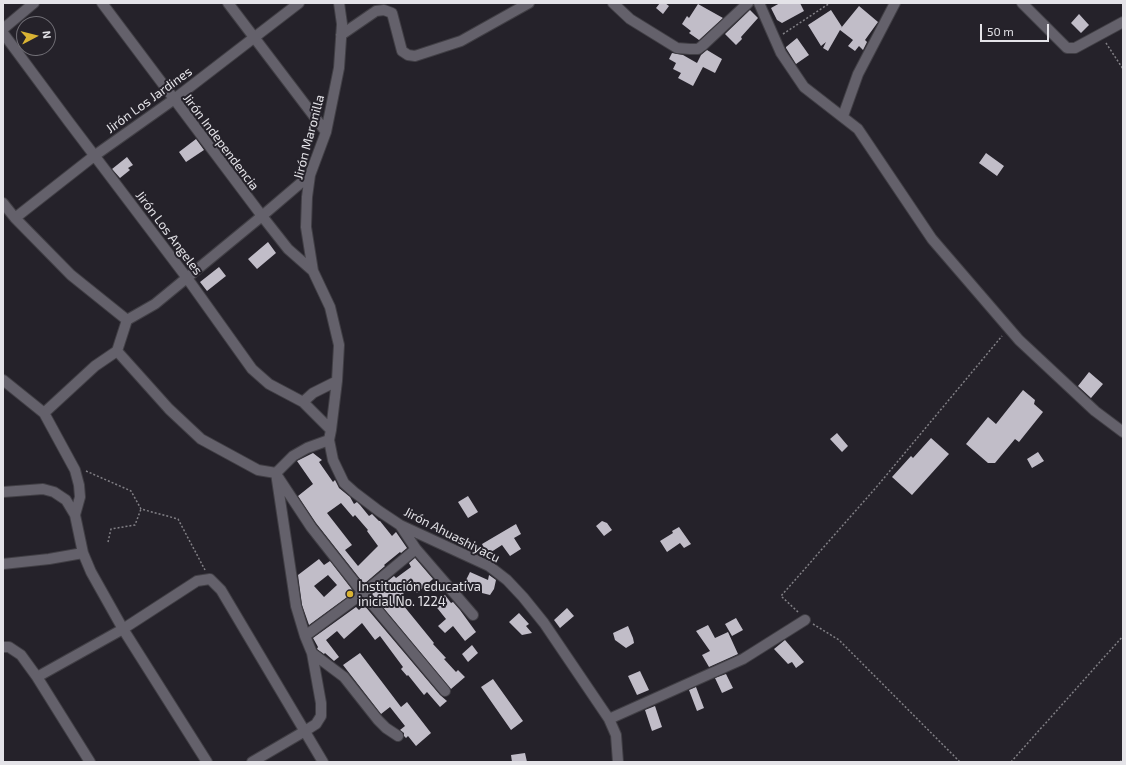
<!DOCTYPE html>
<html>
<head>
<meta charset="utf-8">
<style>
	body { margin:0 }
	#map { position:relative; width:1126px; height:765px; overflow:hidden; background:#25222a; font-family:"Exo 2",sans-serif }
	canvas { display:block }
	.frame { position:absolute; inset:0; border:4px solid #e4e3e8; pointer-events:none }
	.north { position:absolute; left:16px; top:16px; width:40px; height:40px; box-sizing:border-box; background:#25222a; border:1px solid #716f76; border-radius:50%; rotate:83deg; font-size:11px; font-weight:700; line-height:16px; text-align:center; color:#e4e3e8 }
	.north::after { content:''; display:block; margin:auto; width:14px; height:18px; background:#d9b334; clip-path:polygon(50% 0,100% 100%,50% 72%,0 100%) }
	.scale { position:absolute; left:980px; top:24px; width:69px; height:18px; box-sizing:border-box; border:2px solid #e4e3e8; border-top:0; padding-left:5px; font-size:12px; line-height:14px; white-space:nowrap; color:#e4e3e8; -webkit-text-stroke:3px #25222a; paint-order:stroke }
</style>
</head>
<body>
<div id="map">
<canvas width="1126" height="765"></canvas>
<div class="frame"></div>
<div class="north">N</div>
<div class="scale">50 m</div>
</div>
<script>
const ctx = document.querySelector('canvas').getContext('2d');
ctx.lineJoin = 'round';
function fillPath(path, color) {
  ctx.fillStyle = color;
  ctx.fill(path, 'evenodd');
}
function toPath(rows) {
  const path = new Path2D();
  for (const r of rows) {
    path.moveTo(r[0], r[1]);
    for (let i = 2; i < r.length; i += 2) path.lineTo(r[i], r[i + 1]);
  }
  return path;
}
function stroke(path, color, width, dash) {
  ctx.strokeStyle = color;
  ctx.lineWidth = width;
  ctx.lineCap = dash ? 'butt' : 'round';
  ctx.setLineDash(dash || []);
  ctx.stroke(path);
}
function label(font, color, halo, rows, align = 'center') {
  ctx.font = font + ' "Exo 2",sans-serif';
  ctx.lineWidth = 4;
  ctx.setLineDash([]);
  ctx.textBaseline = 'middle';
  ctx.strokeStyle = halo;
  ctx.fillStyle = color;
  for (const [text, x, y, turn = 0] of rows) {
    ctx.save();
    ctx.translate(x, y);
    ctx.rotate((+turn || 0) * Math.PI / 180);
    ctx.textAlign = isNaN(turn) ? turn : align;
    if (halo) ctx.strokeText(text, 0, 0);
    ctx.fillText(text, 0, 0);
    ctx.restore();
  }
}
const building = toPath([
	[660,3,665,3,669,6,663,14,656,8],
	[780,3,800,3,804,11,782,23,777,20,771,8],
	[698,4,723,18,699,40,689,33,691,31,682,24,687,16,689,18],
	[859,6,878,22,865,40,867,42,863,50,859,46,855,51,848,46,853,40,840,30,828,51,823,48,826,42,821,46,808,25,831,10,842,27,841,28],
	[750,10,758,18,741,37,742,39,736,45,725,34],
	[1079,14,1089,25,1081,33,1071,23],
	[797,38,809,55,796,64,786,48,786,47],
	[707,50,722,59,715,73,703,67,693,86,678,78,681,73,673,69,676,63,669,59,672,53,683,55,697,63,701,55],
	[196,139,204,150,186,162,179,152],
	[986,153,1004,166,997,176,979,163],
	[127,157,133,165,128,168,130,170,120,178,112,169],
	[268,242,276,253,257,269,248,259],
	[219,267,226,276,207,291,200,282],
	[1089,372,1103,384,1091,398,1078,386],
	[1023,390,1035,400,1034,404,1043,412,1019,442,1015,439,995,463,988,463,966,444,988,417,996,424],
	[837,433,848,446,842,452,830,439],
	[931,438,949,454,912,495,892,477,911,456,913,458],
	[1038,452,1044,461,1032,468,1027,459],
	[313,453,322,460,319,462,333,482,335,480,339,488,350,497,354,504,357,502,360,505,369,516,372,514,379,521,380,521,392,536,396,532,407,548,401,553,400,552,384,565,385,566,364,584,316,523,298,496,313,484,297,461],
	[341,503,353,517,355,515,368,530,367,531,378,546,358,566,345,550,352,545,327,513],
	[468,496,478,512,468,518,458,502],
	[602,521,607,523,612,530,604,536,596,526],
	[516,524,521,534,514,538,521,549,510,556,502,545,485,556,482,549,484,548,482,544],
	[679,527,691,544,684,548,680,543,667,552,660,541,673,533,672,531],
	[415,558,433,579,417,593,414,589,409,593,407,591,398,597,400,600,399,600,434,643,433,644,446,658,444,659,456,672,458,670,465,677,451,689,372,594,394,576,396,578,411,567,409,563],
	[319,559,324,565,330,561,354,592,309,625,302,605,298,575],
	[328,575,337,585,324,597,314,586],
	[470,572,488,580,489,575,496,580,494,589,490,595,482,593,482,590,465,582],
	[445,595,451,603,453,602,460,610,476,632,465,641,453,626,445,633,438,626,446,619,434,604],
	[364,605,440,695,447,701,440,707,427,692,424,695,408,675,407,676,401,669,403,667,380,636,375,640,362,623,344,639,337,631,326,640,339,657,334,661,325,653,324,654,317,649,318,647,313,638,356,607,359,610],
	[567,608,574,616,560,628,554,620],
	[519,613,529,624,526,626,532,633,522,635,509,622],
	[736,618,743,630,732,636,725,624],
	[708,625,715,638,728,632,738,654,709,667,702,655,710,651,696,631],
	[628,626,633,638,634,643,626,648,615,640,613,633],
	[785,640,804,662,796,668,792,662,788,664,774,649],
	[472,645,478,653,468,662,462,654],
	[360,653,401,707,407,702,431,733,416,746,408,736,406,738,404,736,404,733,400,730,405,726,390,707,381,714,343,665],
	[640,671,649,690,637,695,628,676],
	[726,674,733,688,722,693,715,678],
	[493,679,523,721,511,730,481,687],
	[696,687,704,708,697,711,689,690],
	[655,706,662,727,652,731,645,710],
	[525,753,527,762,512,762,511,755]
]);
const path = toPath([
	[783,34,830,3],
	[1106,43,1123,69],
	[86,471,131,491,141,509,178,519,205,570],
	[108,542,111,529,135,525,141,509],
	[798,612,781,596,879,484,1002,336],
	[813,624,839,640,960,762],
	[1011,762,1123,636],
	[1120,762,1123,759]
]);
const street = toPath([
	[102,3,262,216,288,249,313,271],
	[228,3,326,132],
	[339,3,342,24,339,68,326,132,310,175,307,197,306,227,313,271,330,307,339,345,337,381,331,430,329,440,333,460,344,483,354,492,379,511,400,525,489,566,507,580,523,597,544,623,609,719,616,735,618,762],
	[613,3,630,19,677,48,690,49,698,49,702,46,748,3],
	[759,3,781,53,804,87,858,129,932,239,1019,340,1095,411,1123,432],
	[1022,3,1067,48,1075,48,1123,22],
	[3,29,34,3],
	[3,33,69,122,187,278,252,369,269,384,303,402,331,430],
	[341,35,376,11,384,10,392,13,402,51,408,55,415,56,461,41,529,3],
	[843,116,858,74,895,3],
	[3,203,15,218,71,275,127,320,117,351,169,409,201,439,258,470,276,473],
	[15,218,94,156,173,100,299,3],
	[127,320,155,304,262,216,310,175],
	[3,380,44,413,75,470,79,485,80,497,75,515,83,553,91,572,123,629,207,762],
	[303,402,313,393,337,381],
	[44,413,95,366,117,351],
	[276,473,293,456,307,448,329,440],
	[278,477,311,527,363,593,445,691],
	[3,492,43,489,54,492,66,500,75,515],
	[416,549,473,615],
	[3,564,49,559,83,553],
	[305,636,363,593,416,549,400,525],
	[3,647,9,647,21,655,37,677,90,762],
	[312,653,344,677,378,720,386,728,398,736],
	[37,677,123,629,197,581,210,579,221,590,323,762],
	[609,719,743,659,805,620],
	[252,762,305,731,316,724,321,716,321,703,312,653,305,636,296,606,276,473]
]);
const markers = [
	[350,594,4,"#d9b334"]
];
const streetNames = [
	["Jirón Los Jardines",149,100,-36],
	["Jirón Maronilla",309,137,-75],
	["Jirón Independencia",221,142,53],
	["Jirón Los Angeles",169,233,53],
	["Jirón Ahuashiyacu",452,535,27]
];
const poiNames = [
	["Institución educativa",358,587],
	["inicial No. 1224",358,602]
];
fillPath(building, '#c1bdc8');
stroke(street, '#413f45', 12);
stroke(path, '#828086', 1.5, [2, 2]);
stroke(street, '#64616b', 10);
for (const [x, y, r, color] of markers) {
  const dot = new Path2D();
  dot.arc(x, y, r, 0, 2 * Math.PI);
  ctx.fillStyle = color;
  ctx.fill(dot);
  stroke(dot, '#25222a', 1.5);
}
label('13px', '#e4e3e8', '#25222a', streetNames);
label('13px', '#e4e3e8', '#25222a', poiNames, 'left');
</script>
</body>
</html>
